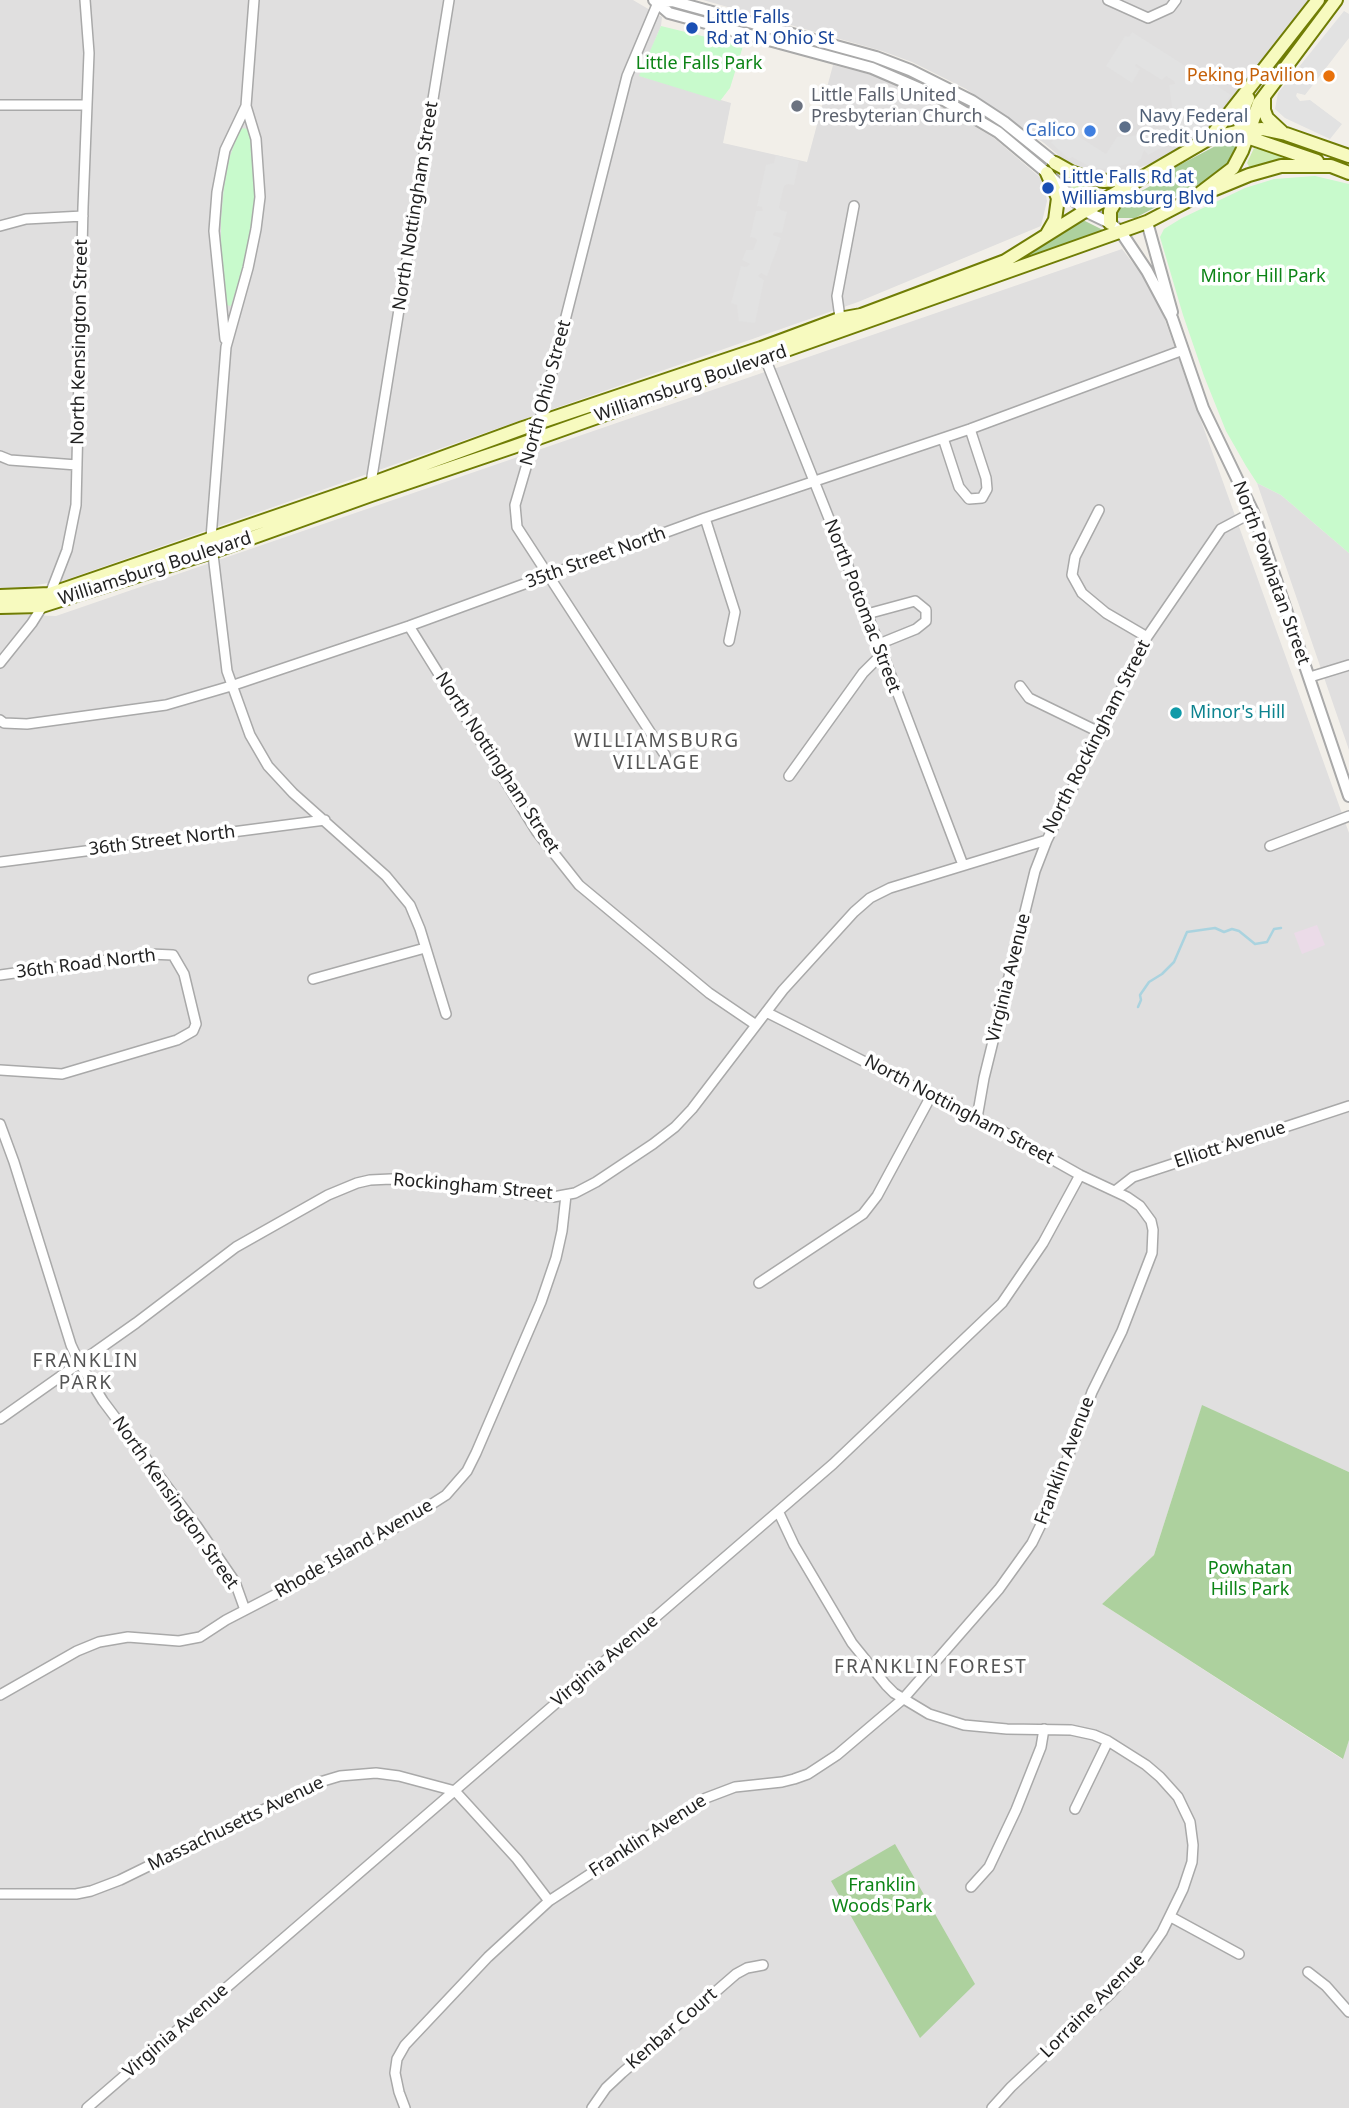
<!DOCTYPE html>
<html>
<head>
<meta charset="utf-8">
<style>
	body { margin:0 }
	canvas { display:block; background:#f2efe9 }
</style>
</head>
<body>
<canvas width="1349" height="2108"></canvas>
<script>
const ctx = document.querySelector('canvas').getContext('2d');
ctx.lineJoin = 'round';
function fillPath(path, color) {
  ctx.fillStyle = color;
  ctx.fill(path, 'evenodd');
}
function toPath(rows) {
  const path = new Path2D();
  for (const r of rows) {
    path.moveTo(r[0], r[1]);
    for (let i = 2; i < r.length; i += 2) path.lineTo(r[i], r[i + 1]);
  }
  return path;
}
function stroke(path, color, width, dash) {
  ctx.strokeStyle = color;
  ctx.lineWidth = width;
  ctx.lineCap = dash ? 'butt' : 'round';
  ctx.setLineDash(dash || []);
  ctx.stroke(path);
}
function label(font, color, halo, rows, align = 'center') {
  ctx.font = font + ' "Noto Sans",sans-serif';
  ctx.lineWidth = 7;
  ctx.setLineDash([]);
  ctx.textBaseline = 'middle';
  ctx.strokeStyle = halo;
  ctx.fillStyle = color;
  for (const [text, x, y, turn = 0] of rows) {
    ctx.save();
    ctx.translate(x, y);
    ctx.rotate((+turn || 0) * Math.PI / 180);
    ctx.textAlign = isNaN(turn) ? turn : align;
    if (halo) ctx.strokeText(text, 0, 0);
    ctx.fillText(text, 0, 0);
    ctx.restore();
  }
}
const residential = toPath([
	[0,0,633,0,662,17,661,26,640,76,731,103,723,143,807,162,833,65,873,75,937,104,994,138,1043,180,1047,201,1041,226,858,302,65,580,15,589,0,588],
	[703,0,1311,0,1231,105,1202,135,1157,162,1124,172,1101,173,1085,169,1064,160,1044,143,966,89,912,62,882,51],
	[1122,249,1142,275,1162,312,1349,833,1349,1472,1202,1406,1154,1555,1102,1604,1342,1759,1349,1740,1349,2108,0,2108,0,614,56,616],
	[1257,483,1281,495,1349,553,1349,750]
]);
const industrial = toPath([
	[1317,925,1325,945,1302,954,1294,933]
]);
const grass = toPath([
	[1260,147,1289,159,1250,168,1247,163,1254,148,1258,149],
	[1062,175,1080,185,1100,190,1084,200,1059,179,1059,176]
]);
const forest = toPath([
	[1225,141,1231,141,1236,148,1231,161,1220,173,1135,218,1115,218,1114,211,1124,201,1152,185,1170,170],
	[1083,220,1107,232,978,278,1024,257],
	[1202,1405,1349,1472,1349,1740,1343,1759,1102,1604,1154,1555],
	[895,1844,975,1984,920,2038,831,1881]
]);
const park = toPath([
	[661,26,743,46,730,88,720,101,639,76],
	[240,128,250,129,254,161,256,197,247,254,231,306,226,305,221,251,221,219,224,187,229,159],
	[1315,176,1349,184,1349,553,1281,495,1257,483,1246,466,1226,431,1204,376,1183,315,1160,237,1164,229,1182,218,1245,188,1274,179]
]);
const parking = toPath([
	[1344,11,1349,14,1349,38,1305,95,1297,93,1296,96,1300,101,1310,100,1342,124,1330,139,1285,118,1275,109,1278,93],
	[1132,32,1231,95,1221,108,1216,103,1211,104,1216,110,1197,128,1148,155,1144,150,1141,159,1133,165,1131,163,1107,169,1096,168,1089,166,1072,157,1069,159,1051,143,1062,126,1106,154,1117,137,1148,135,1178,117,1178,115,1173,115,1169,85,1175,84,1174,81,1166,76,1162,80,1136,64,1135,66,1140,69,1132,83,1106,66,1125,36,1129,37],
	[776,155,799,161,794,185,787,184,784,186,779,207,781,210,787,212,782,233,774,232,773,235,781,238,767,276,761,273,758,276,764,280,755,323,739,321,737,305,731,303,741,266,746,267,750,264,742,260,746,250,753,250,757,240,755,238,750,237,756,211,763,211,762,207,757,206,766,165,774,163]
]);
const stream = toPath([
	[1138,1007,1141,1000,1140,995,1149,982,1162,974,1174,962,1187,932,1215,928,1224,932,1232,929,1239,931,1255,944,1267,942,1274,929,1281,928]
]);
const minor = toPath([
	[254,0,246,106,256,139,260,197,256,229,248,268,226,347,211,538,227,671,250,735,268,766,293,793,386,876,410,905,420,929,446,1014],
	[659,0,627,76,539,423,515,505,517,527,665,755],
	[1108,0,1148,18,1170,8,1176,0],
	[0,105,86,105],
	[0,226,26,219,83,216],
	[841,325,837,296,854,206],
	[225,339,214,231,217,192,225,150,246,106],
	[763,353,879,644,963,865],
	[943,438,959,487,969,499,982,498,987,489,986,478,970,429],
	[0,456,10,460,77,465],
	[370,489,449,0],
	[1099,510,1075,557,1072,575,1082,593,1106,613,1147,637],
	[705,518,735,612,729,641],
	[867,614,915,601,926,610,926,621,916,629,879,644],
	[409,626,537,832,579,885,709,993,756,1025],
	[0,663,32,623,50,594,67,550,76,505,83,207,89,53,85,0],
	[1310,677,1349,665],
	[1020,686,1029,698,1099,732],
	[0,720,4,723,27,724,166,705,231,686,409,626,705,518,970,429,1183,350],
	[789,776,863,673,881,655],
	[1270,846,1349,816],
	[0,862,325,820],
	[0,975,150,954,173,955,184,974,196,1024,193,1031,177,1040,62,1074,0,1070],
	[313,979,425,948],
	[977,1118,984,1078,1035,871,1047,840,1147,637,1221,529,1253,512],
	[0,1124,14,1162,71,1345,79,1362,103,1401,196,1525,235,1582,245,1610],
	[1115,1191,1133,1177,1349,1106],
	[759,1283,863,1214,877,1196,931,1096],
	[0,1419,136,1323,236,1247,328,1195,357,1183,370,1180,391,1179,553,1197,575,1193,596,1182,653,1144,675,1127,692,1109,783,990,854,912,870,898,890,888,1047,840],
	[779,1513,794,1545,852,1643,886,1685,894,1693,929,1714,964,1725,1007,1729,1071,1730,1094,1735,1108,1741,1146,1765,1160,1777,1178,1797,1190,1822,1193,1845,1192,1862,1183,1889,1162,1932,1144,1958,1109,1995,1011,2087,992,2108],
	[0,1695,77,1651,99,1642,128,1637,179,1641,200,1637,226,1620,309,1577,396,1527,446,1495,467,1471,476,1453,541,1302,556,1258,562,1231,566,1195],
	[1075,1809,1108,1741],
	[971,1887,989,1867,1016,1810,1041,1747,1044,1729],
	[0,1894,76,1894,91,1891,120,1880,320,1782,340,1776,376,1773,399,1776,455,1791,517,1859,549,1901],
	[1171,1917,1239,1954],
	[1308,1972,1326,1986,1349,2012],
	[87,2108,833,1464,1002,1303,1043,1243,1080,1175],
	[405,2108,399,2092,395,2073,397,2059,405,2045,488,1957,549,1901,706,1798,735,1787,782,1782,794,1779,808,1774,837,1755,903,1699,999,1589,1032,1543,1050,1506,1092,1392,1122,1331,1152,1253,1153,1230,1151,1221,1140,1206,1127,1197,1080,1175,1002,1131,766,1012],
	[592,2108,606,2088,622,2073,736,1974,747,1968,763,1965]
]);
const tertiary = toPath([
	[654,0,669,13,872,68,937,96,998,132,1047,173,1085,211,1110,223,1121,232,1147,271,1172,318,1203,408,1253,512,1349,796],
	[659,2,672,1,876,57,910,70,972,101,1004,122,1055,163],
	[1147,222,1172,312]
]);
const secondary = toPath([
	[1264,98,1264,110,1267,118,1282,132],
	[1240,131,1242,112,1248,98],
	[1243,133,1247,137,1317,161],
	[1210,138,1318,0],
	[1055,163,1071,172,1087,178,1104,181,1139,178],
	[1047,173,1058,198,1055,220,1047,234],
	[1215,189,1249,175,1281,166,1331,166,1349,173],
	[1110,223,1110,211,1122,191],
	[0,596,50,594,370,484,523,428,761,348,839,319,861,315,1005,261,1085,211,1210,138,1240,131,1262,129,1286,134,1349,156],
	[0,607,42,606,212,552,371,495,513,447,1147,222,1195,197,1233,168,1242,151,1259,103,1336,0]
]);
const markers = [
	[692,28,7,"#1a4fb4"],
	[1329,76,7,"#e8710a"],
	[797,106,7,"#6b7280"],
	[1125,127,7,"#5c6f8a"],
	[1090,131,7,"#3f7fe0"],
	[1048,188,7,"#1a4fb4"],
	[1176,713,7,"#0f9aa8"]
];
const transitNames = [
	["Little Falls",706,18],
	["Rd at N Ohio St",706,39],
	["Little Falls Rd at",1062,178],
	["Williamsburg Blvd",1062,199]
];
const parkNames = [
	["Little Falls Park",699,64],
	["Minor Hill Park",1263,277],
	["Powhatan",1250,1569],
	["Hills Park",1250,1590],
	["Franklin",882,1886],
	["Woods Park",882,1907]
];
const foodNames = [
	["Peking Pavilion",1315,76]
];
const worshipNames = [
	["Little Falls United",811,96],
	["Presbyterian Church",811,117]
];
const serviceNames = [
	["Navy Federal",1139,117],
	["Credit Union",1139,138]
];
const shopNames = [
	["Calico",1076,131]
];
const streetNames = [
	["North Nottingham Street",416,206,-81],
	["North Kensington Street",80,342,-89],
	["Williamsburg Boulevard",691,384,-19],
	["North Ohio Street",546,393,-75],
	["35th Street North",596,558,-20],
	["Williamsburg Boulevard",155,569,-18],
	["North Powhatan Street",1271,573,70],
	["North Potomac Street",862,606,69],
	["North Rockingham Street",1097,737,-63],
	["North Nottingham Street",497,763,57],
	["36th Street North",162,841,-7],
	["36th Road North",86,964,-7],
	["Virginia Avenue",1009,978,-76],
	["North Nottingham Street",959,1110,28],
	["Elliott Avenue",1230,1145,-18],
	["Rockingham Street",473,1187,5],
	["Franklin Avenue",1065,1461,-69],
	["North Kensington Street",175,1503,55],
	["Rhode Island Avenue",354,1549,-30],
	["Virginia Avenue",605,1661,-40],
	["Massachusetts Avenue",236,1824,-26],
	["Franklin Avenue",648,1836,-33],
	["Lorraine Avenue",1093,2006,-45],
	["Kenbar Court",672,2029,-41],
	["Virginia Avenue",176,2031,-41]
];
const cultureNames = [
	["Minor's Hill",1190,713]
];
const neighbourhoodNames = [
	["WILLIAMSBURG",657,742],
	["VILLAGE",657,764],
	["FRANKLIN",86,1362],
	["PARK",86,1384],
	["FRANKLIN FOREST",931,1668]
];
fillPath(residential, '#e0dfdf');
fillPath(industrial, '#ebdbe8');
fillPath(grass, '#cdebb0');
fillPath(forest, '#add19e');
fillPath(park, '#c8facc');
fillPath(parking, '#e2e2e2');
stroke(stream, '#aad3df', 2.5);
stroke(minor, '#a9a9a9', 12);
stroke(tertiary, '#a9a9a9', 14);
stroke(secondary, '#707d05', 16);
stroke(minor, '#fff', 9);
stroke(tertiary, '#fff', 10);
stroke(secondary, '#f7fabf', 12);
for (const [x, y, r, color] of markers) {
  const dot = new Path2D();
  dot.arc(x, y, r, 0, 2 * Math.PI);
  ctx.fillStyle = color;
  ctx.fill(dot);
  stroke(dot, '#fff', 2.5);
}
label('18px', '#164399', '#fff', transitNames, 'left');
label('18px', '#0c8416', '#fff', parkNames);
label('18px', '#c56008', '#fff', foodNames, 'right');
label('18px', '#5b616d', '#fff', worshipNames, 'left');
label('18px', '#4e5e75', '#fff', serviceNames, 'left');
label('18px', '#366cbe', '#fff', shopNames, 'right');
label('18px', '#222', '#fff', streetNames);
label('18px', '#0d838f', '#fff', cultureNames, 'left');
ctx.letterSpacing = '2px';
label('19px', '#555', '#fff', neighbourhoodNames);
ctx.letterSpacing = '0px';
</script>
</body>
</html>
